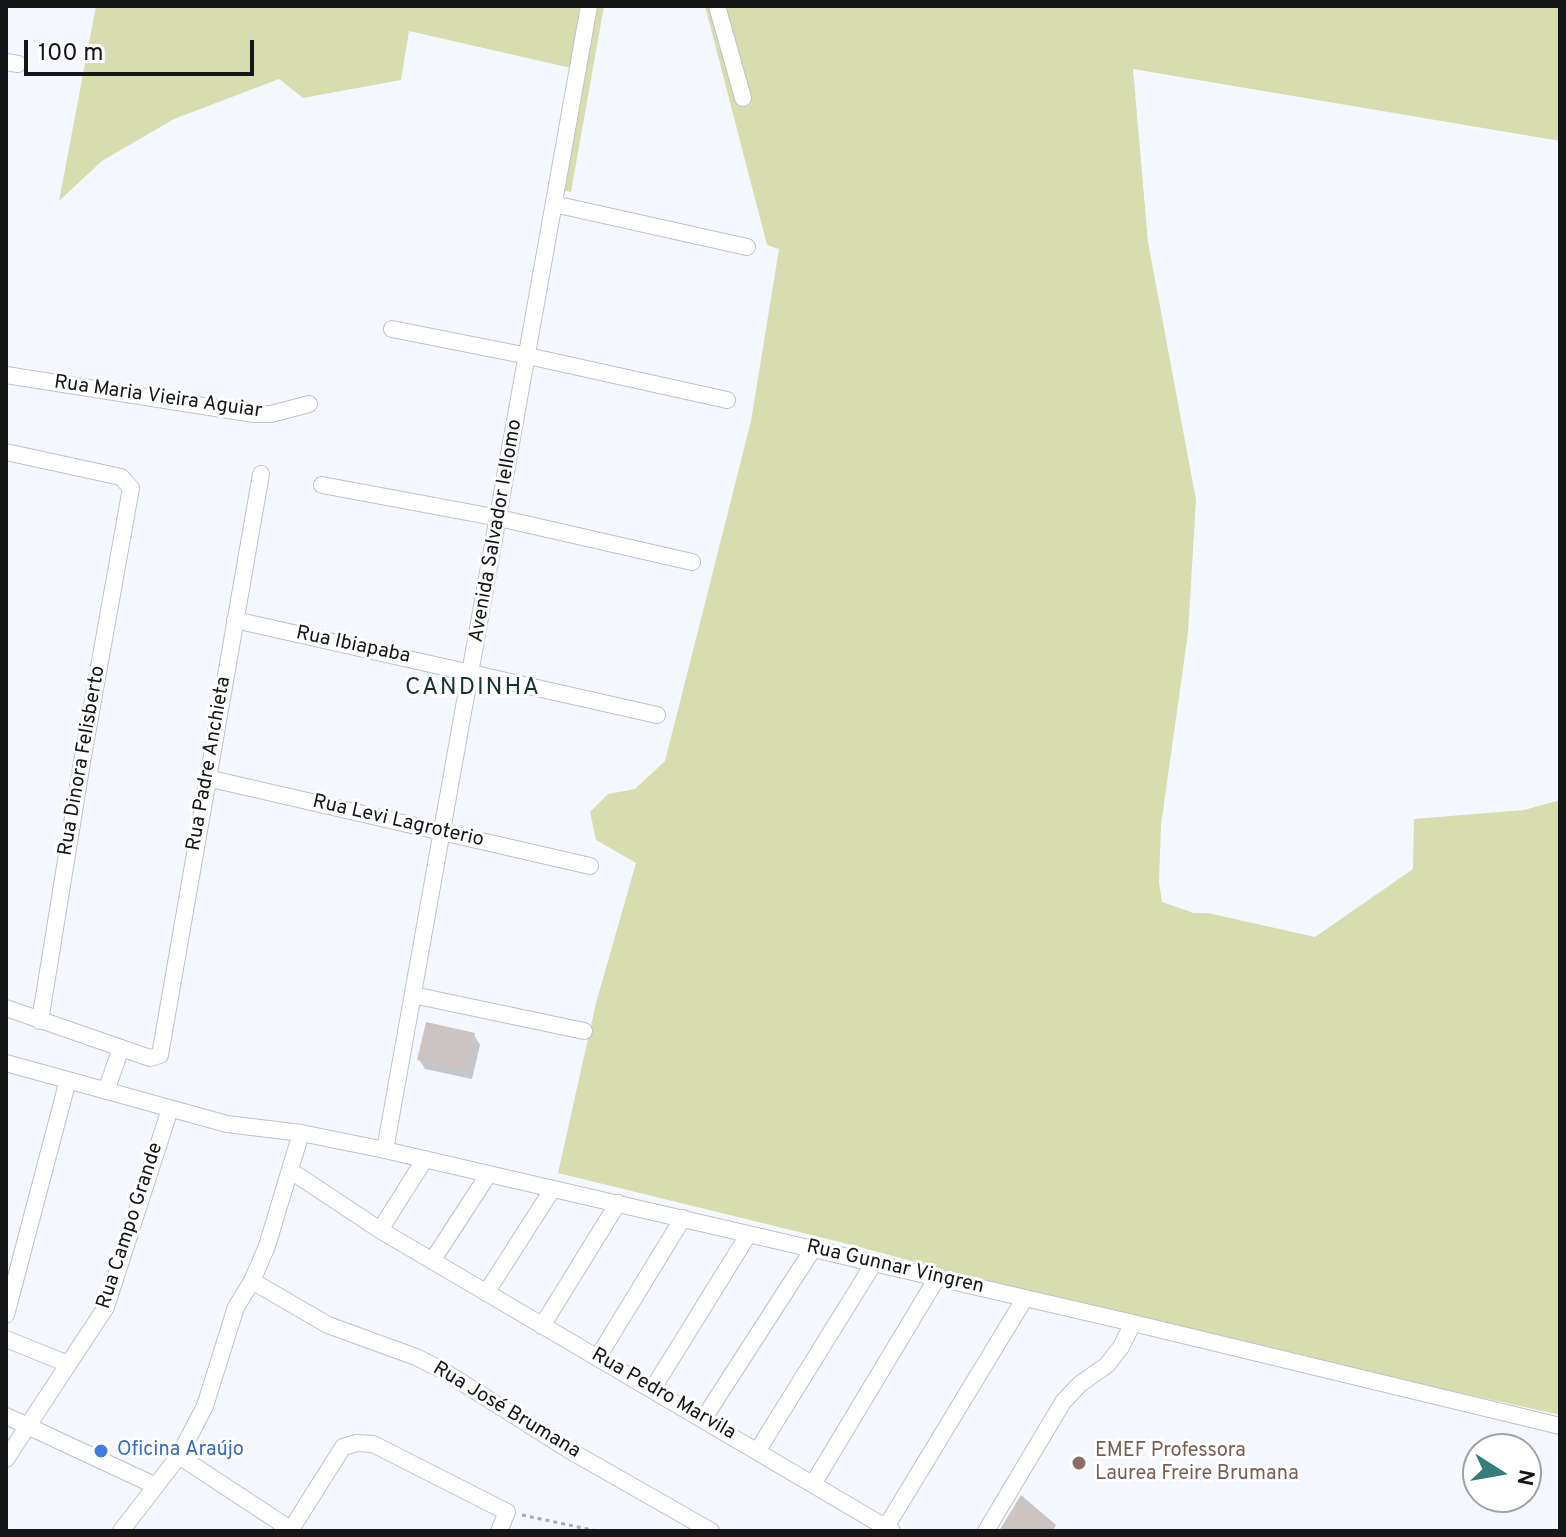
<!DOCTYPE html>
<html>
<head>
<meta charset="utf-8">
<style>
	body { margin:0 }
	#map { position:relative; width:1566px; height:1537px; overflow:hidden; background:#f4f8fe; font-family:Overpass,sans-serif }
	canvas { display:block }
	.frame { position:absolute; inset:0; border:8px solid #141618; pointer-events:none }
	.north { position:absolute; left:1462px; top:1433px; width:80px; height:80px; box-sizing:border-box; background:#fff; border:2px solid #a1a2a3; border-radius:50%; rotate:101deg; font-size:22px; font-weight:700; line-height:32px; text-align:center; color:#141618 }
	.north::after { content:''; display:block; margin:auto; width:28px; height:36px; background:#357d7b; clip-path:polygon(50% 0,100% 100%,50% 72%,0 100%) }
	.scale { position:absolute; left:24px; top:40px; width:230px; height:36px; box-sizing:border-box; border:4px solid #141618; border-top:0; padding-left:10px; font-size:24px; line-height:28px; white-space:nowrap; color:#141618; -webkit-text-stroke:6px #fff; paint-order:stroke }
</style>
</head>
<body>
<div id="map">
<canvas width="1566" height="1537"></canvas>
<div class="frame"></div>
<div class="north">N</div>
<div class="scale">100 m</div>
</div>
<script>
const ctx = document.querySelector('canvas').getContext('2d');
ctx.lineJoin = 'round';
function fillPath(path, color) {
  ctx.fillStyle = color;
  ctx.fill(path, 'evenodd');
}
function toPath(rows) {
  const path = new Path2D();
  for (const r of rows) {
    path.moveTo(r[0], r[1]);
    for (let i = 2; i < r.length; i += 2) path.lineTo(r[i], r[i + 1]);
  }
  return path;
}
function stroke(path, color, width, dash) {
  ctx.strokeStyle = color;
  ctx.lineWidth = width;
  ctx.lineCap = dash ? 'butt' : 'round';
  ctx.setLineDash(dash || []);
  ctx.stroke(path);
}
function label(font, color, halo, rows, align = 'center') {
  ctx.font = font + ' Overpass,sans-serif';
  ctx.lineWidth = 6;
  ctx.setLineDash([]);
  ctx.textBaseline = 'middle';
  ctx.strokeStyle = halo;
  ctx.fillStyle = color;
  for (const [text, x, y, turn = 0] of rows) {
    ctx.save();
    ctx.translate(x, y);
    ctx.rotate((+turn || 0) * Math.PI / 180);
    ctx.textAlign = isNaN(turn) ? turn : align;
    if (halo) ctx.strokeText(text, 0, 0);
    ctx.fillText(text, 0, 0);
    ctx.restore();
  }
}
const green = toPath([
	[96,6,604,6,571,192,551,188,571,68,409,31,401,80,303,98,279,79,174,119,102,161,59,201],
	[705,6,1560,6,1560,141,1133,69,1148,242,1196,500,1188,633,1161,825,1159,882,1162,902,1194,913,1208,913,1315,937,1413,869,1414,819,1524,810,1560,800,1560,1415,1119,1317,852,1245,558,1173,596,1003,636,863,596,840,590,812,608,794,635,789,665,761,751,421,779,249,767,245]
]);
const shadow = toPath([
	[474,1035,480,1045,472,1079,425,1069,419,1059]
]);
const building = toPath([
	[426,1022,475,1033,467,1071,417,1060],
	[1021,1495,1056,1525,1053,1531,999,1531]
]);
const path = toPath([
	[1559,536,1560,536],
	[522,1515,597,1531]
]);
const minor = toPath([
	[717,6,743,98],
	[6,62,18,64],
	[554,204,747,247],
	[392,329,528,356,727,400],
	[6,375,254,414,271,414,309,404],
	[6,452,121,477,131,488,82,762,40,1021],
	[322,485,499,518,692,562],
	[235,620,657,715],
	[207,778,590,866],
	[413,995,584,1031],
	[6,1008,150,1058,160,1055,261,474],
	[6,1063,227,1124,301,1133,385,1150,1133,1323,1560,1426],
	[106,1091,121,1048],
	[385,1150,589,6],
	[291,1171,380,1230,892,1531],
	[380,1230,425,1159],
	[432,1261,488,1175],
	[252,1281,328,1325,416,1357,442,1370,569,1450,711,1531],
	[486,1293,552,1190],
	[6,1315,68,1080],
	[542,1326,618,1203],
	[6,1339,68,1364],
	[598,1357,683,1218],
	[652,1390,748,1235],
	[6,1416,156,1486],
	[704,1418,813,1249],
	[758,1450,874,1263],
	[179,1456,293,1531],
	[6,1459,106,1307,170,1109],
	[813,1484,937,1278],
	[886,1527,1025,1298],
	[121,1531,179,1456,205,1406,236,1307,252,1281,267,1246,301,1133],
	[290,1531,343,1447,357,1443,373,1444,507,1512,499,1531],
	[986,1531,1063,1402,1080,1384,1107,1365,1121,1347,1133,1323]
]);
const markers = [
	[101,1451,8,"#3f7fe0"],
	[1079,1463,8,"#8d6e63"]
];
const streetNames = [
	["Rua Maria Vieira Aguiar",158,398,8],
	["Avenida Salvador Iellomo",497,531,-80],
	["Rua Ibiapaba",353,646,12],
	["Rua Dinora Felisberto",83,761,-80],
	["Rua Padre Anchieta",210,764,-80],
	["Rua Levi Lagroterio",398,822,13],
	["Rua Campo Grande",131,1226,-72],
	["Rua Gunnar Vingren",895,1268,13],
	["Rua Pedro Marvila",663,1395,30],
	["Rua José Brumana",506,1411,31]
];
const shopNames = [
	["Oficina Araújo",117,1451]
];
const educationNames = [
	["EMEF Professora",1095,1452],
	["Laurea Freire Brumana",1095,1475]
];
const quarterNames = [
	["CANDINHA",473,689]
];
fillPath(green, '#d8ddaf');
fillPath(shadow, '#0003');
fillPath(building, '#ccc4c3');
stroke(minor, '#bec2c8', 18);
stroke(path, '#a9acb1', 3, [4, 4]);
stroke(minor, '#fff', 16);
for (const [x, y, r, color] of markers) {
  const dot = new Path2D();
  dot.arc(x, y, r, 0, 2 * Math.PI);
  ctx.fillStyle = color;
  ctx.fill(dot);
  stroke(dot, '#fff', 3);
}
label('20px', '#141618', '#fff', streetNames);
label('20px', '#366cbe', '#fff', shopNames, 'left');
label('20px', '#785e54', '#fff', educationNames, 'left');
ctx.letterSpacing = '2px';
label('24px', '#123534', '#fff', quarterNames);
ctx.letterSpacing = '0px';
</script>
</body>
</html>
